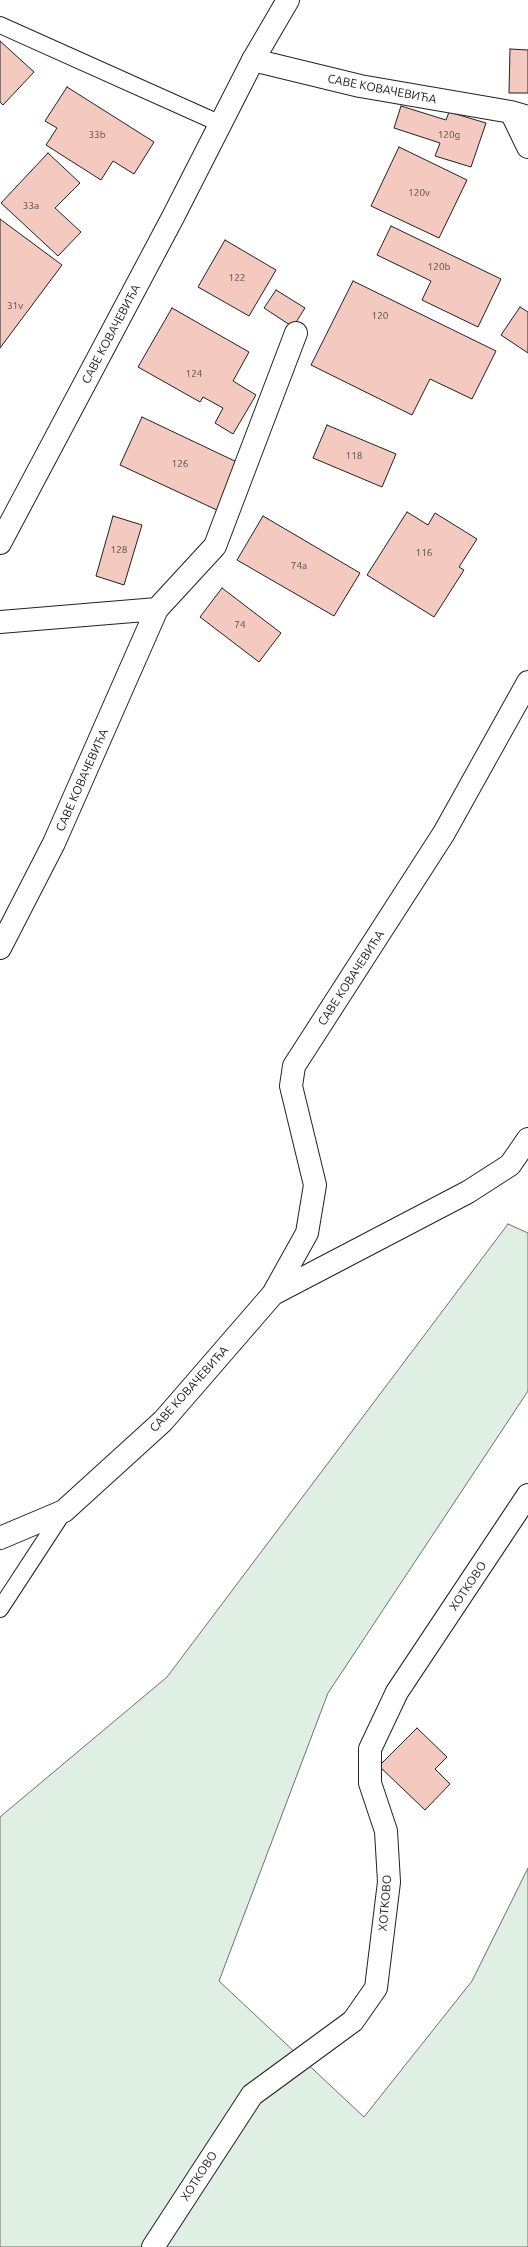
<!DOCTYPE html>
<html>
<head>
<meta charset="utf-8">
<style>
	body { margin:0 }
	canvas { display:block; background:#fff }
</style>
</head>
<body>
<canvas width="528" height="2247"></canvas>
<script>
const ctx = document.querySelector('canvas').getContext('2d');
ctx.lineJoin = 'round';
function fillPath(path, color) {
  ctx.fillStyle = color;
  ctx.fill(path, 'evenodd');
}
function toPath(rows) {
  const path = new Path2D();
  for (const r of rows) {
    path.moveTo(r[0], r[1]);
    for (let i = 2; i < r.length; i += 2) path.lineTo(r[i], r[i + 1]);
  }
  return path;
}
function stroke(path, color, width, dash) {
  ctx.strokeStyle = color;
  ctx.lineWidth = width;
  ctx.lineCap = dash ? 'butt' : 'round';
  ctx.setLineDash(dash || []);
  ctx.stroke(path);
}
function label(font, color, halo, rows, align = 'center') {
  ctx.font = font + ' Ubuntu,sans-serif';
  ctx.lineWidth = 3;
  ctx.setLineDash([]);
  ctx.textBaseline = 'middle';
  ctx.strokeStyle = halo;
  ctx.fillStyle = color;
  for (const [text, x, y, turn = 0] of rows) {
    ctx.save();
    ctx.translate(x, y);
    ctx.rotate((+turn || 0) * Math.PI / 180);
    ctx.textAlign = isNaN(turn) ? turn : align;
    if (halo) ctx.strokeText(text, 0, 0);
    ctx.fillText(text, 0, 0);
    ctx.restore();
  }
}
const green = toPath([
	[508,1224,528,1233,528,1391,328,1693,219,1981,364,2117,472,1981,528,1868,528,2247,0,2247,0,1817,167,1677,508,1224]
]);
const building = toPath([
	[0,41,34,72,3,105,0,102,0,41],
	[510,49,528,50,528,93,509,93,510,49],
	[67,87,154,142,134,174,113,161,101,180,46,145,57,128,45,121,67,87],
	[401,106,446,120,449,112,486,123,471,167,435,156,440,143,394,128,401,106],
	[399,147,467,180,439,238,371,206,399,147],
	[48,153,80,183,55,208,81,232,58,256,1,203,48,153],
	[0,219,62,265,0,348,0,219],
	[391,226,501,279,478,327,422,300,431,281,377,255,391,226],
	[225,240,276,270,249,316,198,287,225,240],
	[353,281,496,351,472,399,430,379,412,415,311,365,353,281],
	[276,290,305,308,293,327,264,308,276,290],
	[520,307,528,312,528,353,501,335,520,307],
	[172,308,249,352,233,381,256,395,233,434,215,423,223,408,203,397,200,402,138,367,172,308],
	[142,417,241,464,219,511,120,465,142,417],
	[327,425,396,454,382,487,313,458,327,425],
	[407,512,428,525,435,513,477,539,459,567,464,570,434,617,367,575,407,512],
	[113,516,142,525,124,585,96,576,113,516],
	[263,516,360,573,334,616,237,560,263,516],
	[222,588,281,633,259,662,200,617,222,588],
	[417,1728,447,1757,435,1769,450,1784,425,1810,379,1766,417,1728]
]);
const lane = toPath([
	[0,25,221,124],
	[0,1609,64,1511]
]);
const street = toPath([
	[253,60,360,86,511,112,528,117],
	[511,112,528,147],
	[0,622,157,609],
	[0,948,54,843,157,609,215,546,296,333],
	[273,1294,468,1192,510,1165,528,1139],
	[0,1538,64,1511,163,1421,273,1294,307,1233,315,1185,291,1086,294,1066,444,833,528,682],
	[153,2247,252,2095,353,2021,376,1988,389,1882,386,1831,370,1783,370,1749,397,1692,528,1495]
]);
const primary = toPath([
	[0,543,173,217,253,60,288,0]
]);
const numberNames = [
	["33b",97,135],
	["120g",449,135],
	["120v",419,193],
	["33a",31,206],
	["120b",439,267],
	["122",237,278],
	["31v",15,306],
	["120",380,316],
	["124",194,374],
	["118",354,456],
	["126",180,464],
	["128",119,550],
	["116",424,553],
	["74a",299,566],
	["74",240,625]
];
const streetNames = [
	["САВЕ КОВАЧЕВИЋА",382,89,11],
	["САВЕ КОВАЧЕВИЋА",111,334,-62],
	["САВЕ КОВАЧЕВИЋА",82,780,-66],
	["САВЕ КОВАЧЕВИЋА",351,978,-57],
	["САВЕ КОВАЧЕВИЋА",189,1389,-48],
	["ХОТКОВО",468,1586,-56],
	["ХОТКОВО",385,1903,-85],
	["ХОТКОВО",199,2176,-57]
];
fillPath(green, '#e0efe3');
stroke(green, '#6f6f6f', 1);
fillPath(building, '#f3c9c0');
stroke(building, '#222', 1);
stroke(lane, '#222', 18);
stroke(street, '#222', 24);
stroke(primary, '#222', 24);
stroke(lane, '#fff', 16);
stroke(street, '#fff', 22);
stroke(primary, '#fff', 22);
label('10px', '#564c4a', null, numberNames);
label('12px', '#222', '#fff', streetNames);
</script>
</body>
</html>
